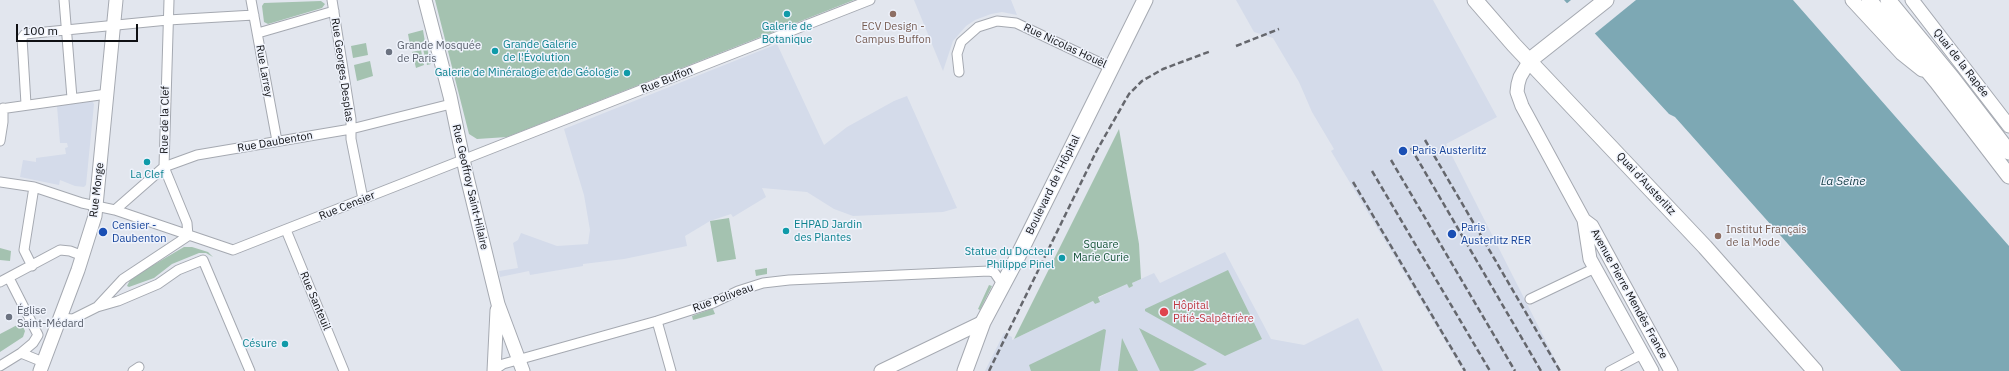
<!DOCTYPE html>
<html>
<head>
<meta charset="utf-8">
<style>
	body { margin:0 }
	#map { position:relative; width:2009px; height:371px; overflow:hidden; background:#e2e6ee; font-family:"IBM Plex Sans",sans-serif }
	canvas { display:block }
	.scale { position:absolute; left:16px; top:24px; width:122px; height:18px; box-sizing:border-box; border:2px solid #0f1013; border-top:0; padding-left:5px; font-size:12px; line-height:14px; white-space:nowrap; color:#0f1013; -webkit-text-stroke:3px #eff3fc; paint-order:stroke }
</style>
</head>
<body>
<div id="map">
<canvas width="2009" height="371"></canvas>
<div class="scale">100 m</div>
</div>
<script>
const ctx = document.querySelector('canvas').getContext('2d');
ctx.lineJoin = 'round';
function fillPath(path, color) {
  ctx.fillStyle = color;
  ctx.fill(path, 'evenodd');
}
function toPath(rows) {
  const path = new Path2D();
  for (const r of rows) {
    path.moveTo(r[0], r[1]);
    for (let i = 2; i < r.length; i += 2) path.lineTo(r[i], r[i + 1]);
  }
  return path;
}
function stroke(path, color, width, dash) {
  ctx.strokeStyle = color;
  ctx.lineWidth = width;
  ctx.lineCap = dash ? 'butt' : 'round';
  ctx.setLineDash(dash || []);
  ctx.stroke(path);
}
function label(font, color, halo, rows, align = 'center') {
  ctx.font = font + ' "IBM Plex Sans",sans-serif';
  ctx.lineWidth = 3;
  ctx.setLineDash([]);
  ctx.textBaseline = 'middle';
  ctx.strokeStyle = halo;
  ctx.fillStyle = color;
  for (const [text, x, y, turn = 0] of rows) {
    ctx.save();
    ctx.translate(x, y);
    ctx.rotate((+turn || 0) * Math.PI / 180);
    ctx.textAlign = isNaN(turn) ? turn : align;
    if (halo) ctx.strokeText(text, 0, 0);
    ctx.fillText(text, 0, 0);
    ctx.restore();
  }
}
const built = toPath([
	[914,0,1011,0,1017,15,1002,12,991,14,975,20,966,26,953,41,943,71],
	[1236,0,1433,0,1497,117,1446,144,1561,371,1463,371,1331,151,1334,149,1312,112,1299,82,1273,38,1254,32],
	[777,44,824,145,847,127,894,101,907,96,957,208,943,212,853,216,834,209,807,192,762,188,766,197,733,217,731,214,710,221,685,236,687,246,624,259,583,264,583,266,530,275,529,271,500,277,499,271,518,268,513,243,518,240,521,233,557,246,588,244,590,230,584,195,564,129],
	[92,101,94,104,86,185,84,187,75,186,60,180,59,185,20,177,23,160,36,162,36,158,66,154,65,148,68,147,67,143,60,143,57,106],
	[1225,252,1271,339,1304,345,1358,318,1383,371,985,371,1004,333,1012,337,1012,340,1093,301,1095,304,1099,302,1098,298,1127,283,1129,288,1133,286,1132,283,1154,273,1160,283]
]);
const green = toPath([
	[435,0,854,0,507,137,477,139,469,134],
	[321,1,325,4,322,8,268,24,264,22,262,6,264,3],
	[423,30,425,42,410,45,408,34],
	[366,43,368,55,353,58,351,46],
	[427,48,431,64,427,65,423,49],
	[421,50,424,65,416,68,412,52],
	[370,61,373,76,357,81,354,65],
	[1119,129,1139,244,1141,279,1132,283,1133,286,1129,288,1127,284,1098,297,1100,302,1095,304,1093,301,1014,339],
	[729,218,736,259,717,262,710,221],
	[184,247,192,247,208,252,213,257,206,253,199,253,172,264,154,278,129,287,127,286,131,278],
	[0,248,11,251,10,261,0,260],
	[767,268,767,274,756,276,755,270],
	[1228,270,1262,339,1225,356,1145,311,1145,309],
	[989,285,992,286,980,310,978,309],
	[711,309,713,309,715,314,693,320,692,316],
	[21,323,25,331,23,337,0,352,0,334],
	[1139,328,1207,364,1193,371,1160,371],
	[1104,329,1106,330,1100,371,1031,371,1029,365],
	[1122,338,1138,371,1118,371]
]);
const water = toPath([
	[1564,0,1793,0,2009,246,2009,371,1901,371,1675,117,1669,114]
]);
const pier = toPath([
	[1571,0,1636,0,1593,35,1565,5]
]);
const street = toPath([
	[64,0,72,98],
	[169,0,164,167,187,223,188,236],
	[251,0,277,141],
	[332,0,351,119,351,139,363,199],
	[258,33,334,11],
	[959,72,957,54,961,42,978,27,997,21,1016,23,1111,68],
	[26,104,22,38,25,34,168,20,254,15],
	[0,109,107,94],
	[0,141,3,122,3,108],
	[0,182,34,187,82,203,115,210,233,250,870,0],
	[115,210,164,167,197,155,351,129,451,104],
	[286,230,344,371],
	[32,266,24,250,34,187],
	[9,278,38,335],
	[0,282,60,250,70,251,83,256],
	[1530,299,1595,268],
	[98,306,123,279,188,236],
	[60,318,73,319,97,307,118,301,158,284,178,270,203,260,250,371],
	[657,321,671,371],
	[21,353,43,362],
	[0,366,21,353,33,343,38,335],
	[133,371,139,367],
	[493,371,503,364,657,321,713,303,738,291,763,283,789,280,989,271,994,272,1003,285],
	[1610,371,1642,354]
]);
const secondary = toPath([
	[425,0,450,96,466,173,498,304,523,371],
	[1852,0,1902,54,1922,70],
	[1912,0,2009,126],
	[1530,60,1520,77,1518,84,1517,92,1522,106,1584,220,1590,259,1652,371],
	[1584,220,1592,226,1671,371],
	[40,371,78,270,95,216,116,0],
	[494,371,497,310],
	[881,371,983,322]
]);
const primary = toPath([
	[1475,0,1514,45,1705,247,1815,371],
	[1869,0,1937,82,2009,176],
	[1888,0,1953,79,2009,152],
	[1530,60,1606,0],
	[965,371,983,322,1015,262,1145,0]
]);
const rail = toPath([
	[1236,46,1279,29],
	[1425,140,1560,371],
	[1411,148,1541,371],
	[1391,160,1515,371],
	[1372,171,1490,371],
	[1353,182,1465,371],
	[989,371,1097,150,1129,94,1142,81,1163,69,1211,51]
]);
const markers = [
	[787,14,4,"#0f9aa8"],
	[893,14,4,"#8d6e63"],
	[495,51,4,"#0f9aa8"],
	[389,52,4,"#6b7280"],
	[627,73,4,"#0f9aa8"],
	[1403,151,5,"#1a4fb4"],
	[147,162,4,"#0f9aa8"],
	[786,231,4,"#0f9aa8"],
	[103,232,5,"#1a4fb4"],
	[1452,234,5,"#1a4fb4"],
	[1718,236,4,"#8d6e63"],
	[1062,258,4,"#0f9aa8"],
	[1164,312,5,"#e0444e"],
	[9,317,4,"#6b7280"],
	[285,344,4,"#0f9aa8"]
];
const cultureNames = [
	["Galerie de",787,27,"center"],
	["Botanique",787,40,"center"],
	["Grande Galerie",503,45,"left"],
	["de l'Évolution",503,58,"left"],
	["Galerie de Minéralogie et de Géologie",619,73],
	["La Clef",147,175,"center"],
	["EHPAD Jardin",794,225,"left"],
	["des Plantes",794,238,"left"],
	["Statue du Docteur",1054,252],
	["Philippe Pinel",1054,265],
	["Césure",277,344]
];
const educationNames = [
	["ECV Design -",893,27],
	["Campus Buffon",893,40],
	["Institut Français",1726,230,"left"],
	["de la Mode",1726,243,"left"]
];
const worshipNames = [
	["Grande Mosquée",397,46],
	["de Paris",397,59],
	["Église",17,311],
	["Saint-Médard",17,324]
];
const streetNames = [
	["Rue Nicolas Houël",1065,46,25],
	["Quai de la Rapée",1961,63,52],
	["Rue Georges Desplas",342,70,82],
	["Rue Larrey",264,71,80],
	["Rue Buffon",667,80,-22],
	["Rue de la Clef",165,120,-89],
	["Rue Daubenton",275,142,-10],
	["Quai d'Austerlitz",1646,184,47],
	["Boulevard de l'Hôpital",1053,185,-64],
	["Rue Geoffroy Saint-Hilaire",470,187,77],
	["Rue Monge",97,190,-83],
	["Rue Censier",347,206,-22],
	["Avenue Pierre Mendès France",1629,294,61],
	["Rue Poliveau",723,298,-20],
	["Rue Santeuil",315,301,67]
];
const transitNames = [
	["Paris Austerlitz",1412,151],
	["Censier -",112,226],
	["Daubenton",112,239],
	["Paris",1461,228],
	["Austerlitz RER",1461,241]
];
const parkNames = [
	["Square",1101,245],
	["Marie Curie",1101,258]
];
const healthNames = [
	["Hôpital",1173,306],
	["Pitié-Salpêtrière",1173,319]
];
const waterNames = [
	["La Seine",1843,182]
];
fillPath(built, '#d4dbea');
fillPath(green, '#a4c2b0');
fillPath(water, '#7da8b4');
fillPath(pier, '#e2e6ee');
stroke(street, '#a5a9b1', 11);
stroke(secondary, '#a5a9b1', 15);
stroke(primary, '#a5a9b1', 17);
stroke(street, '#fff', 9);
stroke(secondary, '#fff', 13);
stroke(primary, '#fff', 15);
stroke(rail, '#65676d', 2.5, [6, 3]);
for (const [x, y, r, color] of markers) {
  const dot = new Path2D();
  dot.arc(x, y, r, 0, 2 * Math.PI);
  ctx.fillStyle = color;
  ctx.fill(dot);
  stroke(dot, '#eff3fc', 1.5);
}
label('11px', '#0d838f', '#eff3fc', cultureNames, 'right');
label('11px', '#785e54', '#eff3fc', educationNames);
label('11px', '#5b616d', '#eff3fc', worshipNames, 'left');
label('11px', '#0f1013', '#eff3fc', streetNames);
label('11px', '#164399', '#eff3fc', transitNames, 'left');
label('11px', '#165437', '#eff3fc', parkNames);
label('11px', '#be3a42', '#eff3fc', healthNames, 'left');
label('italic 12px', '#18414a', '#eff3fc', waterNames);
</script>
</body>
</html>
